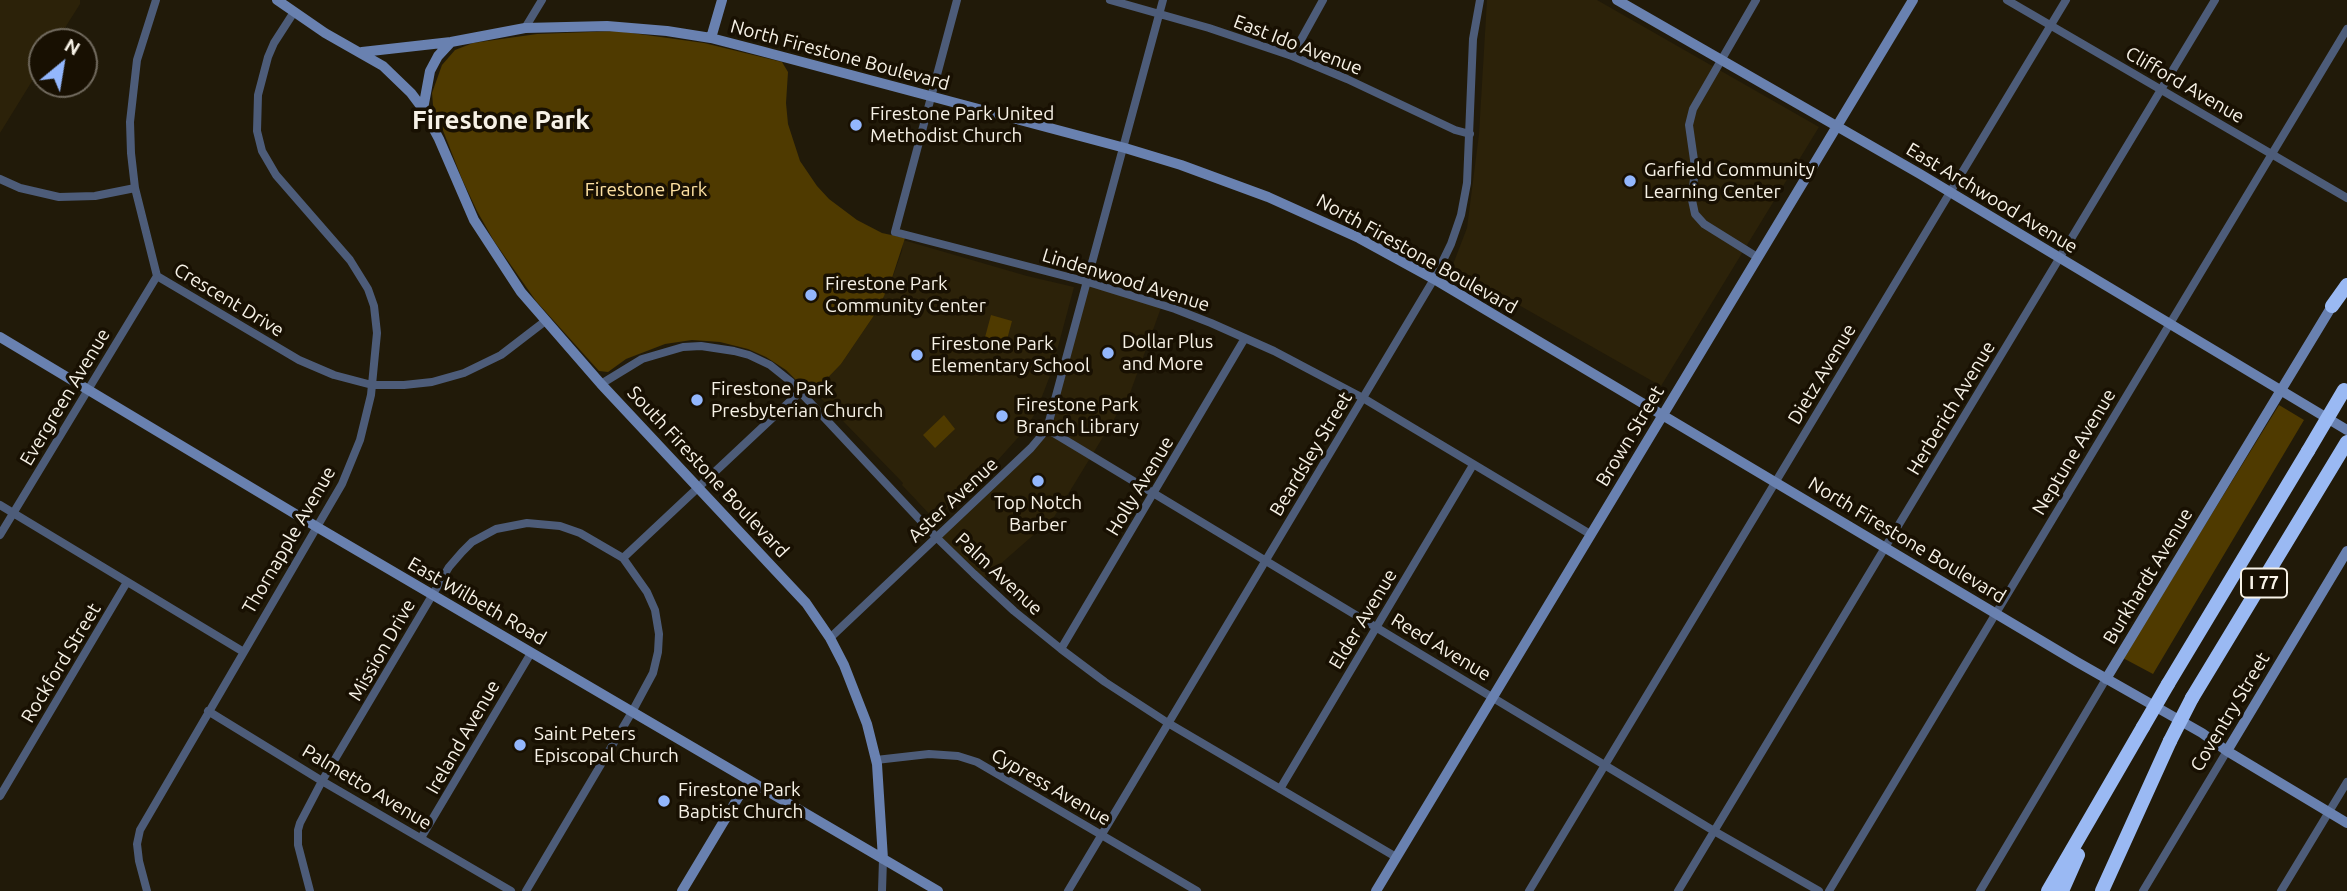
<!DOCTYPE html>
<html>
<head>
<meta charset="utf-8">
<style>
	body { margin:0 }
	#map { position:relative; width:2347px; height:891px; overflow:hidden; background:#211a09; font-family:Ubuntu,sans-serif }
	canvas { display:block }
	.north { position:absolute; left:28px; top:28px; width:70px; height:70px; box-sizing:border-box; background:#181002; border:2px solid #716a5e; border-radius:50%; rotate:30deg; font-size:19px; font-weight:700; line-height:28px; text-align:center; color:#f7f2e7 }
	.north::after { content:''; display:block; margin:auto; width:24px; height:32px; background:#93b7fd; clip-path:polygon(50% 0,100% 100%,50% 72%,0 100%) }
</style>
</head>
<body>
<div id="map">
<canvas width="2347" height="891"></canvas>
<div class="north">N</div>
</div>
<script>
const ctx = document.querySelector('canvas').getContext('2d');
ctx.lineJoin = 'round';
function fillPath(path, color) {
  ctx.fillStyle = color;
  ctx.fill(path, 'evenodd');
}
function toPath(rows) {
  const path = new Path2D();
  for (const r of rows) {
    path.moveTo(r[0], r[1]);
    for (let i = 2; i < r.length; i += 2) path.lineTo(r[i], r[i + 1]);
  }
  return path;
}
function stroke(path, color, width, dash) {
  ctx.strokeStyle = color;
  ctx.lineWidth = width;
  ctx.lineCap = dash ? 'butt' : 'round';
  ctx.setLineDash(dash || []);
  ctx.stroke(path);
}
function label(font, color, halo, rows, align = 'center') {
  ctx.font = font + ' Ubuntu,sans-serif';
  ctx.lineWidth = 7;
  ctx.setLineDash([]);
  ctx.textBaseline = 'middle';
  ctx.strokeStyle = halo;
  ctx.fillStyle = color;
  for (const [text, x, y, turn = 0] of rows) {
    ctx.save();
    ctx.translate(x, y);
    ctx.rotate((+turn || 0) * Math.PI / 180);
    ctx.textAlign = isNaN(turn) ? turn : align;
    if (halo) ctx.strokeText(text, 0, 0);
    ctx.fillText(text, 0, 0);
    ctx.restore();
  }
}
const built = toPath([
	[0,0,80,0,80,4,56,42,42,42,42,65,0,133],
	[1487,0,1597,0,1819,127,1661,386,1452,267,1467,228,1479,134],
	[903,240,1027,276,1074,287,1051,373,1036,412,1024,431,997,461,935,520,902,485,903,483,814,391,841,364,877,311,893,276,902,251],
	[1088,282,1162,305,1130,393,1054,517,981,581,936,537,1047,429]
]);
const green = toPath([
	[617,31,704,43,782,62,788,72,786,103,788,124,800,161,817,186,829,199,857,220,882,233,905,238,891,281,877,311,841,364,811,395,786,370,766,357,748,349,720,342,692,340,665,344,626,359,608,372,599,371,536,301,494,241,477,211,462,179,433,105,432,93,442,65,455,50,473,43,537,34],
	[991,315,1012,321,1005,347,984,341],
	[2279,405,2304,420,2153,674,2123,658],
	[944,415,955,429,935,448,923,435]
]);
const street = toPath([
	[156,0,137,60,130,122,131,153,135,188,157,276,299,360,334,375,372,385,404,385,432,382,464,373,501,355,544,322],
	[957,0,895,232,1088,282,1175,309,1211,323,1274,351,1363,398,1590,534],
	[1110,0,1209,28,1292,56,1347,79,1455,130,1470,134],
	[1756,0,1693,109,1689,125,1695,167,1692,200,1695,214,1704,224,1757,257],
	[2007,0,2347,198],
	[525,28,542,0],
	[1292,56,1323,0],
	[0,179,20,188,59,197,95,196,135,188],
	[601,384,642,359,683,347,701,346,734,351,749,355,770,365,790,381,936,537,974,574,1014,611,1061,649,1105,682,1168,723,1396,857],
	[1047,429,1714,831,1819,891],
	[0,505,242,651],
	[0,535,157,276],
	[623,558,800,392],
	[830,638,1031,448,1047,429,1163,0],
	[1061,649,1245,338],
	[208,711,322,781,511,891],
	[876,760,929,754,958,756,977,762,1197,891],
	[1280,789,1473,465],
	[0,796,127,582],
	[421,838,531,653],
	[147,891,139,861,137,844,140,830,342,484,360,440,371,395,377,333,374,306,368,289,350,260,276,175,262,151,257,131,258,95,268,57,274,43,294,12],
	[310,891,298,845,298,830,300,823,322,781,449,567,462,552,472,542,496,529,527,523,560,526,580,533,623,558,647,592,655,610,659,634,658,652,653,673,632,712,526,891],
	[882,891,883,859],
	[1068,891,1434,279,1451,244,1461,215,1467,183,1473,39,1480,0],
	[1529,891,2066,0],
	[1678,891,2215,0],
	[1829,891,2347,29],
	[1980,891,2106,679],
	[2143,891,2227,751],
	[2281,891,2347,782]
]);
const secondary = toPath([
	[277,0,325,33,383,66,411,93,423,109,439,139,474,220,521,292,601,384,806,603,830,638,844,665,867,724,877,764,883,859],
	[1617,0,1920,174,2347,430],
	[711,38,722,0],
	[362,52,451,42,525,28,607,26,667,31,711,38,761,51,1125,148,1181,165,1268,197,1359,238,1434,279,2077,662,2202,733,2227,751,2347,823],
	[423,109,430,71,438,56,451,42],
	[0,337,317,527,938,891],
	[2106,679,2332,306],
	[2227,751,2347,551],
	[682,891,742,791,750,781],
	[1376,891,1913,0]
]);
const highway = toPath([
	[2332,306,2347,285],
	[2168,684,2308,451],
	[2192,698,2347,442],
	[2048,891,2143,727],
	[2062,891,2078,855],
	[2102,891,2170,741]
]);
const highwayBridge = toPath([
	[2308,451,2344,390],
	[2143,727,2168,684],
	[2170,741,2192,698]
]);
const markers = [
	[856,125,7,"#93b7fd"],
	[1630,181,7,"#93b7fd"],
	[811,295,7,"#93b7fd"],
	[1108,353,7,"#93b7fd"],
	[917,355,7,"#93b7fd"],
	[697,400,7,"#93b7fd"],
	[1002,416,7,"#93b7fd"],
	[1038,481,7,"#93b7fd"],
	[520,745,7,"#93b7fd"],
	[664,801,7,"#93b7fd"]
];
const shields = [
	[2264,583,46]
];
const shieldNames = [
	["I 77",2264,583]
];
const streetNames = [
	["East Ido Avenue",1298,45,21],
	["North Firestone Boulevard",840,55,15],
	["Clifford Avenue",2185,85,30],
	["East Archwood Avenue",1992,198,31],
	["North Firestone Boulevard",1417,254,29],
	["Lindenwood Avenue",1126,280,17],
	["Crescent Drive",229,300,31],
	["Dietz Avenue",1822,374,-59],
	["Evergreen Avenue",65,397,-59],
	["Herberich Avenue",1951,408,-59],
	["Brown Street",1630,436,-59],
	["Neptune Avenue",2074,452,-59],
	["Beardsley Street",1311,454,-59],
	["South Firestone Boulevard",708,472,47],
	["Holly Avenue",1140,486,-59],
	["Aster Avenue",953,500,-43],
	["Thornapple Avenue",289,540,-60],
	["North Firestone Boulevard",1907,540,31],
	["Palm Avenue",999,574,43],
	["Burkhardt Avenue",2148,576,-59],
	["East Wilbeth Road",477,601,30],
	["Elder Avenue",1363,619,-59],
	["Reed Avenue",1441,647,31],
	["Mission Drive",382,650,-60],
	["Rockford Street",61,663,-59],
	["Coventry Street",2230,712,-59],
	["Ireland Avenue",463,737,-60],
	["Palmetto Avenue",367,787,31],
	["Cypress Avenue",1051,787,30]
];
const poiNames = [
	["Firestone Park United",870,114],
	["Methodist Church",870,136],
	["Garfield Community",1644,170],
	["Learning Center",1644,192],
	["Firestone Park",825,284],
	["Community Center",825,306],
	["Dollar Plus",1122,342],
	["and More",1122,364],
	["Firestone Park",931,344],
	["Elementary School",931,366],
	["Firestone Park",711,389],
	["Presbyterian Church",711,411],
	["Firestone Park",1016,405],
	["Branch Library",1016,427],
	["Top Notch",1038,503,"center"],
	["Barber",1038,525,"center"],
	["Saint Peters",534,734],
	["Episcopal Church",534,756],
	["Firestone Park",678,790],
	["Baptist Church",678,812]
];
const parkNames = [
	["Firestone Park",646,190]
];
const districtNames = [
	["Firestone Park",501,120]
];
fillPath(built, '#2c2209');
fillPath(green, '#4f3a00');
stroke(street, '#4d5c79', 8);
stroke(secondary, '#6981b0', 10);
stroke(highway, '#9ab9f3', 14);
stroke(highwayBridge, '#9ab9f3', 14);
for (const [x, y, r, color] of markers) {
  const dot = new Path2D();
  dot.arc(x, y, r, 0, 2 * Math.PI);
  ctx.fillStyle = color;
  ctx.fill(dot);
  stroke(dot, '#181002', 2.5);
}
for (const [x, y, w] of shields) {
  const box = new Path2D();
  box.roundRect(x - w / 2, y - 14.5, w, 29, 5);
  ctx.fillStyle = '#181002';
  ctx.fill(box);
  stroke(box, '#f7f2e7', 2);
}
label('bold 18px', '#f7f2e7', null, shieldNames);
label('19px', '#f7f2e7', '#181002', streetNames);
label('19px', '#f7f2e7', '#181002', poiNames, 'left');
label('19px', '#fee1a2', '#181002', parkNames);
label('bold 26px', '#f7f2e7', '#181002', districtNames);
</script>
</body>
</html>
